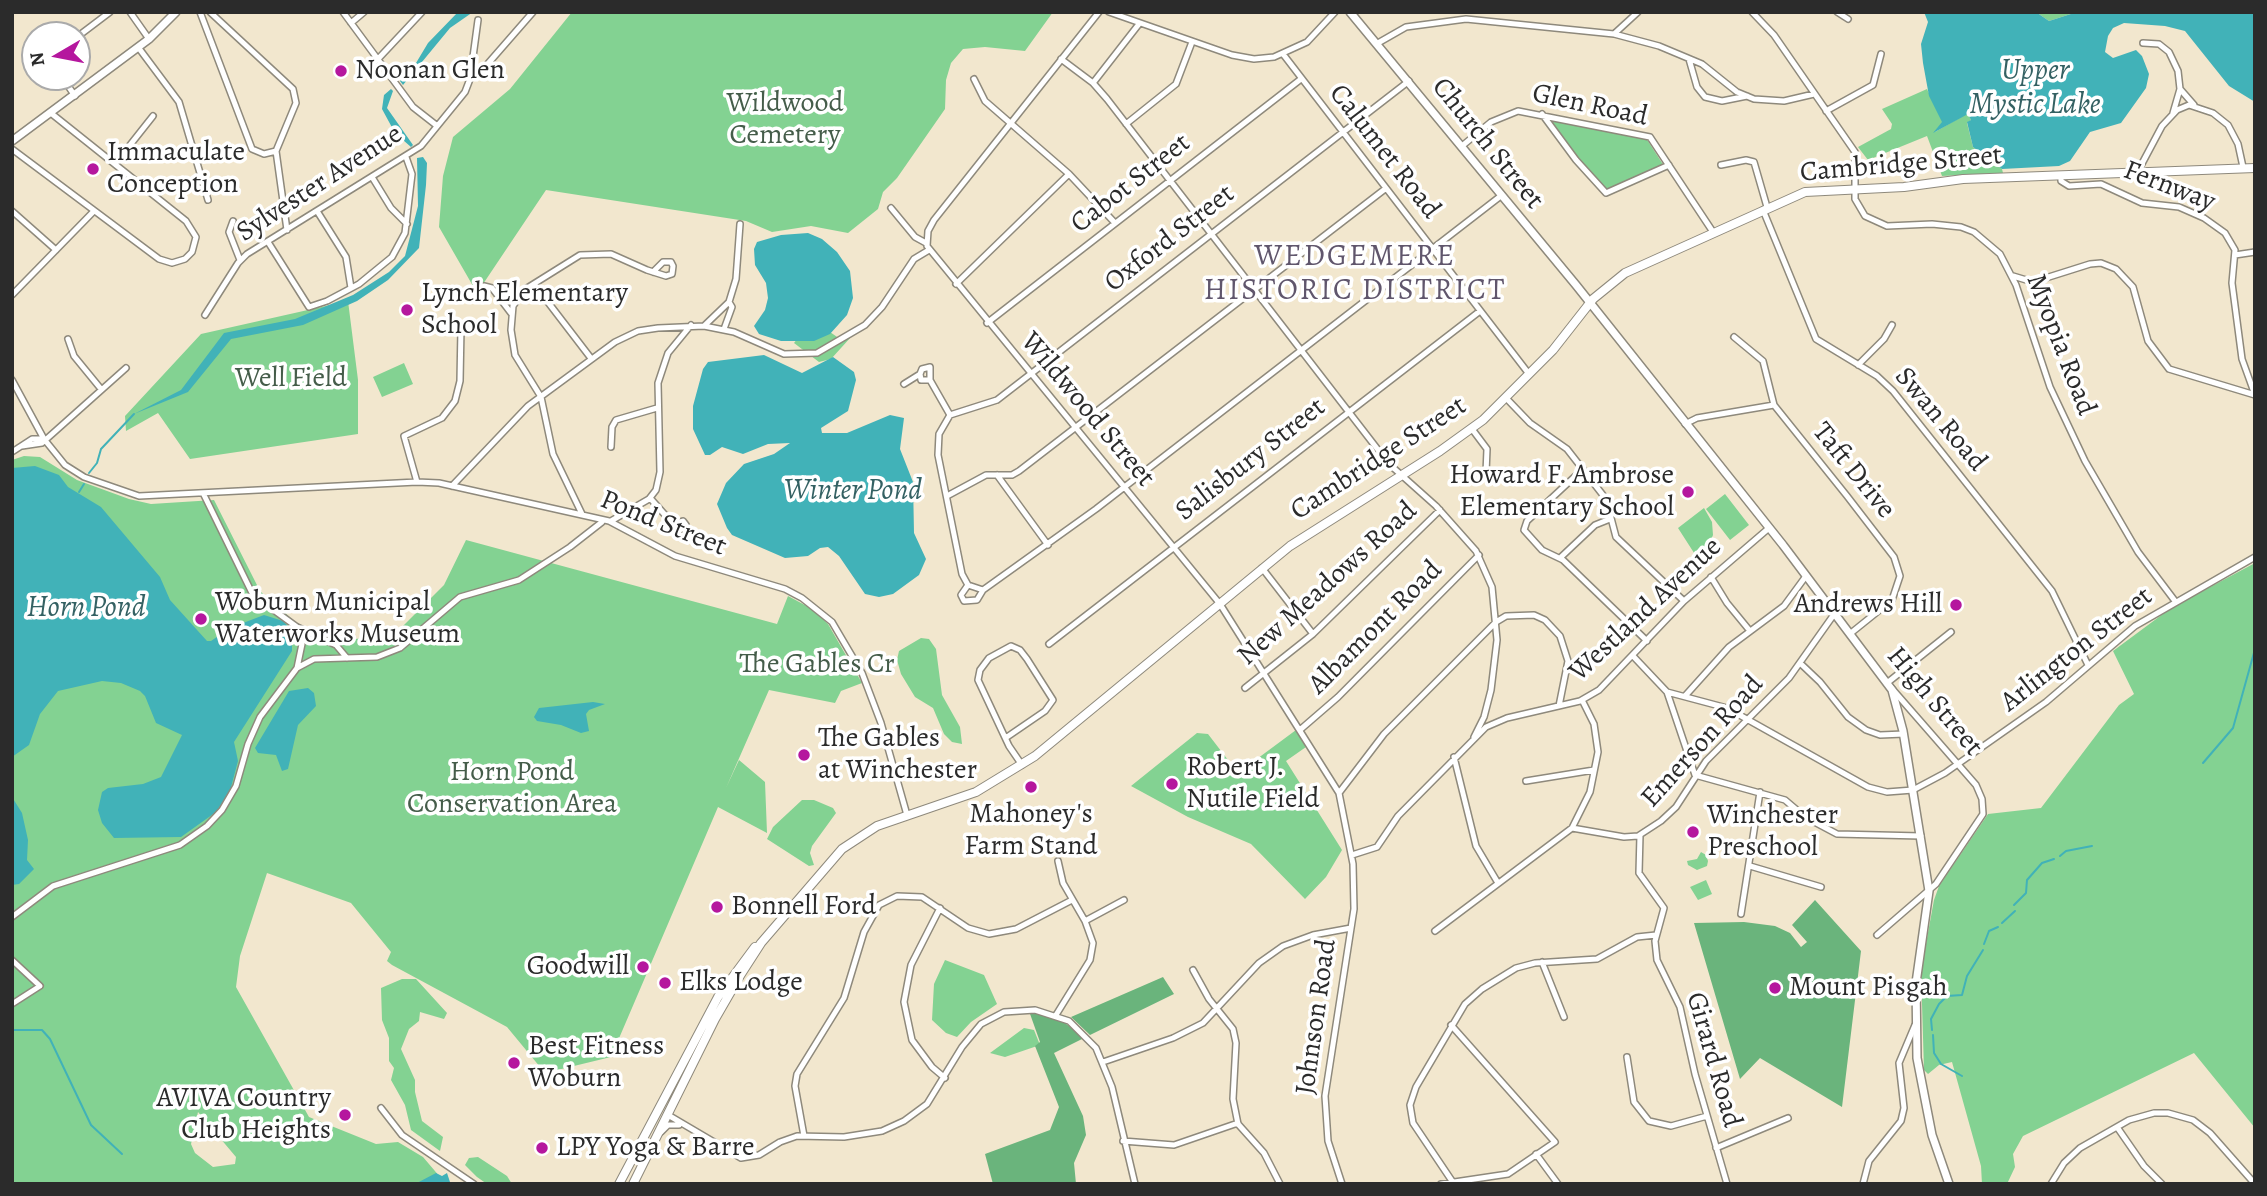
<!DOCTYPE html>
<html>
<head>
<meta charset="utf-8">
<style>
	body { margin:0 }
	#map { position:relative; width:2267px; height:1196px; overflow:hidden; background:#f2e7ce; font-family:Alegreya,serif }
	canvas { display:block }
	.frame { position:absolute; inset:0; border:14px solid #2b2b2b; pointer-events:none }
	.north { position:absolute; left:21px; top:21px; width:70px; height:70px; box-sizing:border-box; background:#fff; border:2px solid #aaa; border-radius:50%; rotate:260deg; font-size:19px; font-weight:700; line-height:28px; text-align:center; color:#2b2b2b }
	.north::after { content:''; display:block; margin:auto; width:24px; height:32px; background:#b5179e; clip-path:polygon(50% 0,100% 100%,50% 72%,0 100%) }
</style>
</head>
<body>
<div id="map">
<canvas width="2267" height="1196"></canvas>
<div class="frame"></div>
<div class="north">N</div>
</div>
<script>
const ctx = document.querySelector('canvas').getContext('2d');
ctx.lineJoin = 'round';
function fillPath(path, color) {
  ctx.fillStyle = color;
  ctx.fill(path, 'evenodd');
}
function toPath(rows) {
  const path = new Path2D();
  for (const r of rows) {
    path.moveTo(r[0], r[1]);
    for (let i = 2; i < r.length; i += 2) path.lineTo(r[i], r[i + 1]);
  }
  return path;
}
function stroke(path, color, width, dash) {
  ctx.strokeStyle = color;
  ctx.lineWidth = width;
  ctx.lineCap = dash ? 'butt' : 'round';
  ctx.setLineDash(dash || []);
  ctx.stroke(path);
}
function label(font, color, halo, rows, align = 'center') {
  ctx.font = font + ' Alegreya,serif';
  ctx.lineWidth = 7;
  ctx.setLineDash([]);
  ctx.textBaseline = 'middle';
  ctx.strokeStyle = halo;
  ctx.fillStyle = color;
  for (const [text, x, y, turn = 0] of rows) {
    ctx.save();
    ctx.translate(x, y);
    ctx.rotate((+turn || 0) * Math.PI / 180);
    ctx.textAlign = isNaN(turn) ? turn : align;
    if (halo) ctx.strokeText(text, 0, 0);
    ctx.fillText(text, 0, 0);
    ctx.restore();
  }
}
const green = toPath([
	[572,12,1053,12,1025,51,985,47,963,49,951,63,946,80,945,109,897,178,883,192,878,209,848,233,811,226,772,232,746,221,546,190,477,293,439,227,443,176,453,137,510,89],
	[2036,12,2077,12,2049,21],
	[1927,89,1943,122,1935,132,1968,113,1971,120,1967,123,1973,147,2002,169,2003,173,1942,176,1927,136,1868,160,1858,147,1891,129,1892,124,1882,109],
	[1551,120,1646,138,1664,166,1609,191,1601,187,1550,124],
	[348,301,358,380,358,434,190,459,158,413,126,431,125,416,201,334],
	[830,332,840,339,851,337,831,359,819,362,794,343,801,334],
	[404,363,413,384,382,397,373,377],
	[24,456,40,457,77,480,129,499,151,504,214,500,260,591,300,626,338,641,389,635,403,626,444,585,466,540,777,624,788,596,814,610,828,624,862,683,841,691,835,703,769,690,726,788,739,760,765,782,767,833,718,807,611,1057,545,1073,507,1027,392,965,387,961,391,952,351,903,267,873,240,956,236,987,309,1117,376,1144,398,1142,423,1157,446,1184,12,1184,12,460],
	[198,1112,236,1157,235,1164,213,1167,195,1153,191,1144],
	[1725,494,1749,525,1730,540,1706,509],
	[1704,508,1712,522,1713,535,1708,547,1696,556,1678,528],
	[2255,563,2255,1128,2194,1053,2023,1136,2013,1154,2015,1167,2007,1184,1982,1184,1981,1166,1952,1062,1939,1065,1928,1074,1924,1070,1921,971,1934,900,1939,886,1988,814,2041,808,2119,705,2134,694,2113,651,2171,608],
	[921,638,929,639,936,649,942,695,960,727,962,744,952,742,944,734,933,708,915,697,901,674,897,660,899,651],
	[1296,730,1306,747,1286,761,1342,850,1326,877,1305,899,1251,844,1188,817,1131,786,1197,733,1208,734,1238,773],
	[802,800,814,800,833,808,836,813,812,846,810,853,814,865,809,866,767,839,773,827],
	[1701,852,1706,855,1708,861,1707,866,1697,870,1688,865,1687,861,1697,859],
	[1706,880,1712,894,1698,900,1690,887],
	[945,960,984,975,997,1004,971,1022,957,1037,946,1033,932,1020,934,984],
	[402,979,416,979,447,1013,444,1019,420,1012,419,1021,409,1029,401,1049,415,1080,415,1092,422,1121,443,1137,440,1151,411,1130,405,1105,391,1080,394,1068,389,1061,389,1038,382,1020,381,988],
	[1024,1028,1034,1030,1040,1045,1005,1057,990,1053],
	[478,1157,507,1176,512,1184,487,1184,477,1177,465,1165,469,1158]
]);
const forest = toPath([
	[1815,900,1861,951,1842,1107,1760,1058,1740,1079,1694,923,1744,922,1775,926,1790,933,1801,947,1807,942,1792,925],
	[1163,977,1174,994,1090,1035,1071,1017],
	[1029,1011,1065,1023,1084,1038,1054,1053,1083,1116,1086,1135,1074,1163,1076,1184,993,1184,985,1154,1050,1130,1059,1107,1035,1046,1040,1042]
]);
const water = toPath([
	[458,12,473,12,450,28,403,85,400,81,413,68,428,43],
	[1924,12,2036,12,2049,21,2077,12,2255,12,2255,102,2229,86,2185,31,2165,26,2124,23,2113,28,2108,36,2105,52,2113,58,2136,50,2142,56,2149,74,2146,88,2121,123,2090,132,2070,161,2059,166,2002,169,1973,147,1967,122,1971,120,1968,114,1933,133,1942,122,1929,96,1923,63,1921,44,1928,22],
	[391,89,393,91,387,108,413,145,411,147,395,133,382,109,384,95],
	[423,157,427,163,426,185,419,248,388,280,357,301,303,325,231,339,188,392,134,414,181,390,224,333,295,319,353,295,389,272,405,256,418,206,417,158],
	[808,233,822,239,837,252,850,271,853,298,847,315,830,334,814,341,781,341,759,334,754,326,765,310,768,298,766,283,755,265,754,249,757,242,781,235],
	[764,355,802,373,833,357,854,372,856,380,848,411,821,428,822,433,847,433,890,415,904,418,900,449,913,482,914,533,926,559,919,575,893,594,879,597,865,594,839,556,828,547,820,548,808,556,785,558,732,535,727,528,717,504,726,483,744,464,774,454,790,443,768,444,743,454,722,447,710,455,705,455,693,429,693,406,703,369,708,362],
	[35,466,59,475,68,487,101,507,160,577,170,600,207,641,211,641,230,628,264,615,283,621,292,631,292,651,234,742,238,761,230,791,216,812,181,837,114,838,102,823,98,810,102,792,108,788,143,784,161,777,182,735,156,723,145,696,140,691,121,683,102,681,58,691,40,714,29,745,12,757,12,468],
	[308,688,314,693,316,706,298,725,288,769,282,771,276,755,258,753,255,748,289,691],
	[593,702,605,704,589,710,586,714,589,731,581,733,561,725,537,721,534,717,539,708],
	[12,797,22,813,28,840,27,860,34,869,19,884,12,885],
	[436,1173,442,1176,447,1173,450,1182,415,1184]
]);
const stream = toPath([
	[89,473,97,463,101,449,134,414],
	[79,492,84,484],
	[2203,763,2233,728,2255,649],
	[2060,856,2066,851,2092,846],
	[2014,905,2026,893,2027,880,2042,863,2054,859],
	[2002,923,2015,911],
	[1984,944,1989,931,1998,927],
	[12,1030,42,1030,50,1039,91,1125,122,1154],
	[1932,1030,1931,1019,1939,1004,1947,996,1962,995,1967,976,1983,950],
	[1933,1035,1934,1053,1941,1064,1962,1076]
]);
const minor = toPath([
	[130,12,149,39],
	[200,12,252,149,264,154,276,151],
	[210,12,293,89,296,103,276,151,287,230],
	[343,12,413,107,436,125],
	[1099,12,934,220,928,231,927,246,1220,604,1339,793,1353,864,1354,909,1325,1096,1328,1141,1342,1184],
	[1109,12,1232,55,1254,59,1274,57,1307,42,1335,12],
	[1752,12,1774,35,1855,152,1855,199,1865,216,1887,226,1932,224,1961,227,1974,232,2000,254,2016,285,2050,387,2085,461,2138,552,2175,601],
	[1837,12,1848,19],
	[351,23,364,12],
	[1614,34,1659,46,1702,64,1737,92,1754,99,1784,101,1814,94],
	[77,37,110,12],
	[1378,43,1406,27,1466,19,1614,34,1638,12],
	[2143,43,2159,44,2169,52,2178,71,2180,89,2194,105],
	[138,47,179,102,208,200],
	[1283,54,1529,374],
	[378,59,422,12],
	[1061,59,1093,83,1107,99,1389,464,1436,506,1476,551,1492,587,1497,640,1491,690,1484,717,1474,737],
	[1689,59,1697,87,1705,97,1722,101,1747,96],
	[62,77,75,96],
	[470,79,478,20],
	[974,79,985,101,1069,174,1115,223],
	[1093,83,1139,24],
	[1826,111,1873,85,1881,54],
	[2173,113,2180,89],
	[1542,114,1576,160,1606,193,1669,165],
	[1126,124,1176,84,1192,42],
	[1462,146,1491,122,1518,111,1650,137,1713,232],
	[12,149,159,259,172,263,185,259,192,252,196,237,186,221,52,114],
	[115,164,153,116],
	[1721,165,1746,160,1754,162,1767,207],
	[2137,173,2162,126,2177,110,2189,105,2213,113,2228,125,2238,144,2243,167],
	[2061,176,2061,181,2069,186,2101,184,2142,203,2179,207,2204,218,2225,233,2235,250,2232,283,2242,359,2255,395],
	[372,177,391,208,407,224],
	[891,208,915,237,926,243],
	[1763,210,1816,339,1877,376,1893,391,2052,591,2088,665],
	[12,211,56,250],
	[317,211,346,257,351,288],
	[233,221,229,232,240,260],
	[268,242,309,307,327,301,359,284,392,257,405,233,412,174,406,157],
	[2235,255,2255,252],
	[2013,276,2033,282,2090,264,2101,263,2116,269,2133,287,2148,341,2169,369,2255,395],
	[534,284,590,357],
	[956,284,1069,174],
	[484,286,492,288,511,313],
	[12,295,94,211],
	[205,315,238,263,247,254,421,146,465,92,470,79,485,67,533,12],
	[987,323,1301,79],
	[704,326,729,302],
	[724,329,732,307,729,302,736,279,740,224],
	[1734,337,1763,361,1774,405],
	[68,339,74,356,101,389],
	[1858,365,1884,339,1892,325],
	[920,374,922,369,930,367,930,380],
	[12,380,44,439,65,465,84,477,139,496,417,482,439,483,609,521,675,556,785,589,802,598,832,622,862,673,881,723,907,815],
	[904,384,920,374,921,380,930,380,950,415,939,434,938,455,962,574,968,585,983,590,1096,509,1502,195],
	[1506,398,1530,423,1567,449,1606,499,1616,537,1684,601],
	[950,415,997,400,1409,81],
	[1685,424,1697,418,1774,405,1847,496,1894,557,1900,576,1892,600,1851,633],
	[1472,429,1487,449,1486,473],
	[22,446,42,443,126,368],
	[611,447,612,427,616,420,657,408],
	[12,452,32,439,44,439],
	[1583,469,1527,521,1524,530,1542,550,1563,560,1647,641],
	[997,475,1048,545],
	[417,482,404,436,442,418,455,401,460,381,461,328],
	[452,486,528,406,615,342,638,331,658,328,704,326,734,332,784,354,817,353,865,325,882,307,914,259,929,250],
	[204,495,253,595,297,627,336,645,347,658],
	[947,496,986,475,1012,475,1019,471,1385,189],
	[650,498,674,525,683,521,686,525,682,529,674,525],
	[582,514,553,454,541,397,515,355,511,330,513,306,524,290,580,255,611,254,647,270,666,276,672,274,673,266,671,262,663,262,653,272],
	[611,521,649,499,656,490,660,472,658,383,668,353,691,325],
	[1560,558,1595,525,1610,519],
	[1262,568,1313,634],
	[1711,577,1727,603,1750,631],
	[968,585,961,595,964,601,977,600,983,590],
	[297,627,302,644,297,668],
	[1049,644,1480,311],
	[1633,656,1667,692,1727,708,1868,787,1887,792,1913,790,1945,773,2046,702,2135,626,2255,557],
	[1800,663,1820,682,1848,717,1866,730,1880,735,1904,734],
	[1245,688,1313,634,1440,510],
	[1667,692,1695,775,1785,800,1805,817,1837,834,1921,836],
	[1685,696,1729,647,1784,606,1806,576],
	[1301,729,1338,697,1479,555],
	[1007,737,1045,711,1053,700,1027,659,1020,650,1011,646,989,658,980,670,978,680,1009,746,1022,765],
	[1454,757,1476,846,1498,883],
	[1526,781,1594,770],
	[1339,793,1384,734,1496,622,1506,616,1534,615,1545,620,1560,636,1568,661,1559,706],
	[1572,828,1590,792,1598,752,1594,724,1582,700],
	[1640,835,1639,873,1664,908,1655,941,1657,960,1680,1007,1695,1074,1727,1184],
	[1352,855,1377,847,1398,816,1486,727,1507,718,1580,701,1599,690,1684,601,1769,528],
	[1750,866,1821,887],
	[940,908,911,965,904,1002,912,1040,932,1067,945,1078],
	[1741,914,1760,792],
	[12,917,53,886,180,845,207,826,222,810,236,786,248,744,260,717,297,668,314,659,377,657,400,648,460,597,519,580,570,547,602,522],
	[1085,921,1124,900],
	[1435,931,1572,828,1624,837,1638,836,1661,821,1676,807,1706,761,1789,678,1835,613],
	[1877,935,1936,884,1983,814,1982,799,1976,785,1887,683,1951,632],
	[12,960,40,986,12,1004],
	[1542,962,1564,1017],
	[1193,970,1209,999,1233,1029,1236,1043,1233,1099,1238,1124,1264,1153,1280,1184],
	[1056,1015,1090,960,1093,943,1085,921,1063,883,1058,861],
	[1627,1057,1634,1102,1649,1121,1671,1126,1707,1116],
	[1103,1062,1173,1038,1203,1023,1259,963,1283,946,1313,935,1351,928],
	[381,1108,402,1135,474,1184],
	[668,1115,741,1158,759,1155,780,1142,797,1136,844,1137,882,1131,904,1121,927,1104,962,1047,981,1024,1004,1012,1035,1010,1069,1021,1096,1048,1112,1087,1135,1184],
	[2117,1127,2144,1166,2162,1184],
	[661,1132,668,1125,679,1125],
	[804,1136,795,1086,797,1074,844,998,864,932,879,905,897,896,922,897,968,928,989,934,1016,929,1072,900],
	[1123,1141,1174,1145,1238,1123],
	[1716,1148,1788,1118],
	[1536,1154,1558,1184],
	[1441,1184,1508,1174,1555,1142,1451,1025],
	[1454,1184,1413,1123,1410,1105,1416,1087,1465,1004,1482,989,1516,968,1535,963,1597,959,1637,937,1656,935],
	[1863,1184,1869,1161,1901,1121,1904,1108,1899,1063,1915,1025],
	[2051,1184,2064,1163,2080,1148,2129,1120,2154,1113,2168,1113,2193,1120,2210,1133,2255,1184]
]);
const major = toPath([
	[1350,12,1576,285,1783,545,1892,690,1903,731,1929,891,1916,983,1917,1058,1932,1135,1949,1184],
	[12,141,149,39,176,12]
]);
const highway = toPath([
	[619,1184,718,997,755,947],
	[633,1184,715,1019,741,974,761,943,842,849,877,826,976,792,1035,756,1290,546,1440,451,1483,420,1553,350,1593,299,1625,273,1805,192,1904,187,1963,179,2255,168]
]);
const markers = [
	[341,71,7,"#b5179e"],
	[93,169,7,"#b5179e"],
	[407,310,7,"#b5179e"],
	[1688,492,7,"#b5179e"],
	[1956,605,7,"#b5179e"],
	[201,619,7,"#b5179e"],
	[804,755,7,"#b5179e"],
	[1172,784,7,"#b5179e"],
	[1031,787,7,"#b5179e"],
	[1693,832,7,"#b5179e"],
	[717,907,7,"#b5179e"],
	[643,967,7,"#b5179e"],
	[665,983,7,"#b5179e"],
	[1775,988,7,"#b5179e"],
	[514,1063,7,"#b5179e"],
	[345,1115,7,"#b5179e"],
	[542,1148,7,"#b5179e"]
];
const poiNames = [
	["Noonan Glen",355,71],
	["Immaculate",107,153],
	["Conception",107,185],
	["Lynch Elementary",421,294],
	["School",421,326],
	["Howard F. Ambrose",1674,476,"right"],
	["Elementary School",1674,508,"right"],
	["Woburn Municipal",215,603],
	["Waterworks Museum",215,635],
	["Andrews Hill",1942,605,"right"],
	["The Gables",818,739],
	["at Winchester",818,771],
	["Robert J.",1186,768],
	["Nutile Field",1186,800],
	["Mahoney's",1031,815,"center"],
	["Farm Stand",1031,847,"center"],
	["Winchester",1707,816],
	["Preschool",1707,848],
	["Bonnell Ford",731,907],
	["Goodwill",629,967,"right"],
	["Elks Lodge",679,983],
	["Mount Pisgah",1789,988],
	["Best Fitness",528,1047],
	["Woburn",528,1079],
	["AVIVA Country",331,1099,"right"],
	["Club Heights",331,1131,"right"],
	["LPY Yoga & Barre",556,1148]
];
const parkNames = [
	["Wildwood",785,104],
	["Cemetery",785,136],
	["Well Field",291,379],
	["The Gables Cr",817,665],
	["Horn Pond",512,773],
	["Conservation Area",512,805]
];
const streetNames = [
	["Glen Road",1590,106,12],
	["Church Street",1487,144,51],
	["Calumet Road",1384,152,52],
	["Cambridge Street",1901,165,-5],
	["Sylvester Avenue",320,184,-33],
	["Cabot Street",1131,184,-38],
	["Fernway",2169,187,21],
	["Oxford Street",1170,239,-38],
	["Myopia Road",2060,345,69],
	["Wildwood Street",1087,410,50],
	["Swan Road",1940,420,50],
	["Cambridge Street",1379,459,-33],
	["Salisbury Street",1251,460,-38],
	["Taft Drive",1853,471,51],
	["Pond Street",663,524,22],
	["New Meadows Road",1328,584,-42],
	["Westland Avenue",1646,610,-43],
	["Albamont Road",1376,628,-45],
	["Arlington Street",2077,650,-38],
	["High Street",1934,702,50],
	["Emerson Road",1703,742,-48],
	["Johnson Road",1317,1017,-82],
	["Girard Road",1713,1060,74]
];
const waterNames = [
	["Upper",2035,72],
	["Mystic Lake",2035,106],
	["Winter Pond",853,492],
	["Horn Pond",86,609]
];
const neighbourhoodNames = [
	["WEDGEMERE",1355,258],
	["HISTORIC DISTRICT",1355,292]
];
fillPath(green, '#83d292');
fillPath(forest, '#6ab47c');
fillPath(water, '#41b2b8');
stroke(stream, '#41b2b8', 2);
stroke(minor, '#8e897c', 8);
stroke(major, '#8e897c', 10);
stroke(highway, '#8e897c', 10);
stroke(minor, '#fff', 5);
stroke(major, '#fff', 7);
stroke(highway, '#fff', 8);
for (const [x, y, r, color] of markers) {
  const dot = new Path2D();
  dot.arc(x, y, r, 0, 2 * Math.PI);
  ctx.fillStyle = color;
  ctx.fill(dot);
  stroke(dot, '#fff', 2.5);
}
label('28px', '#2b2b2b', '#fff', poiNames, 'left');
label('28px', '#455d4a', '#fff', parkNames);
label('28px', '#2b2b2b', '#fff', streetNames);
label('italic 30px', '#346163', '#fff', waterNames);
ctx.letterSpacing = '2px';
label('30px', '#60566c', '#fff', neighbourhoodNames);
ctx.letterSpacing = '0px';
</script>
</body>
</html>
